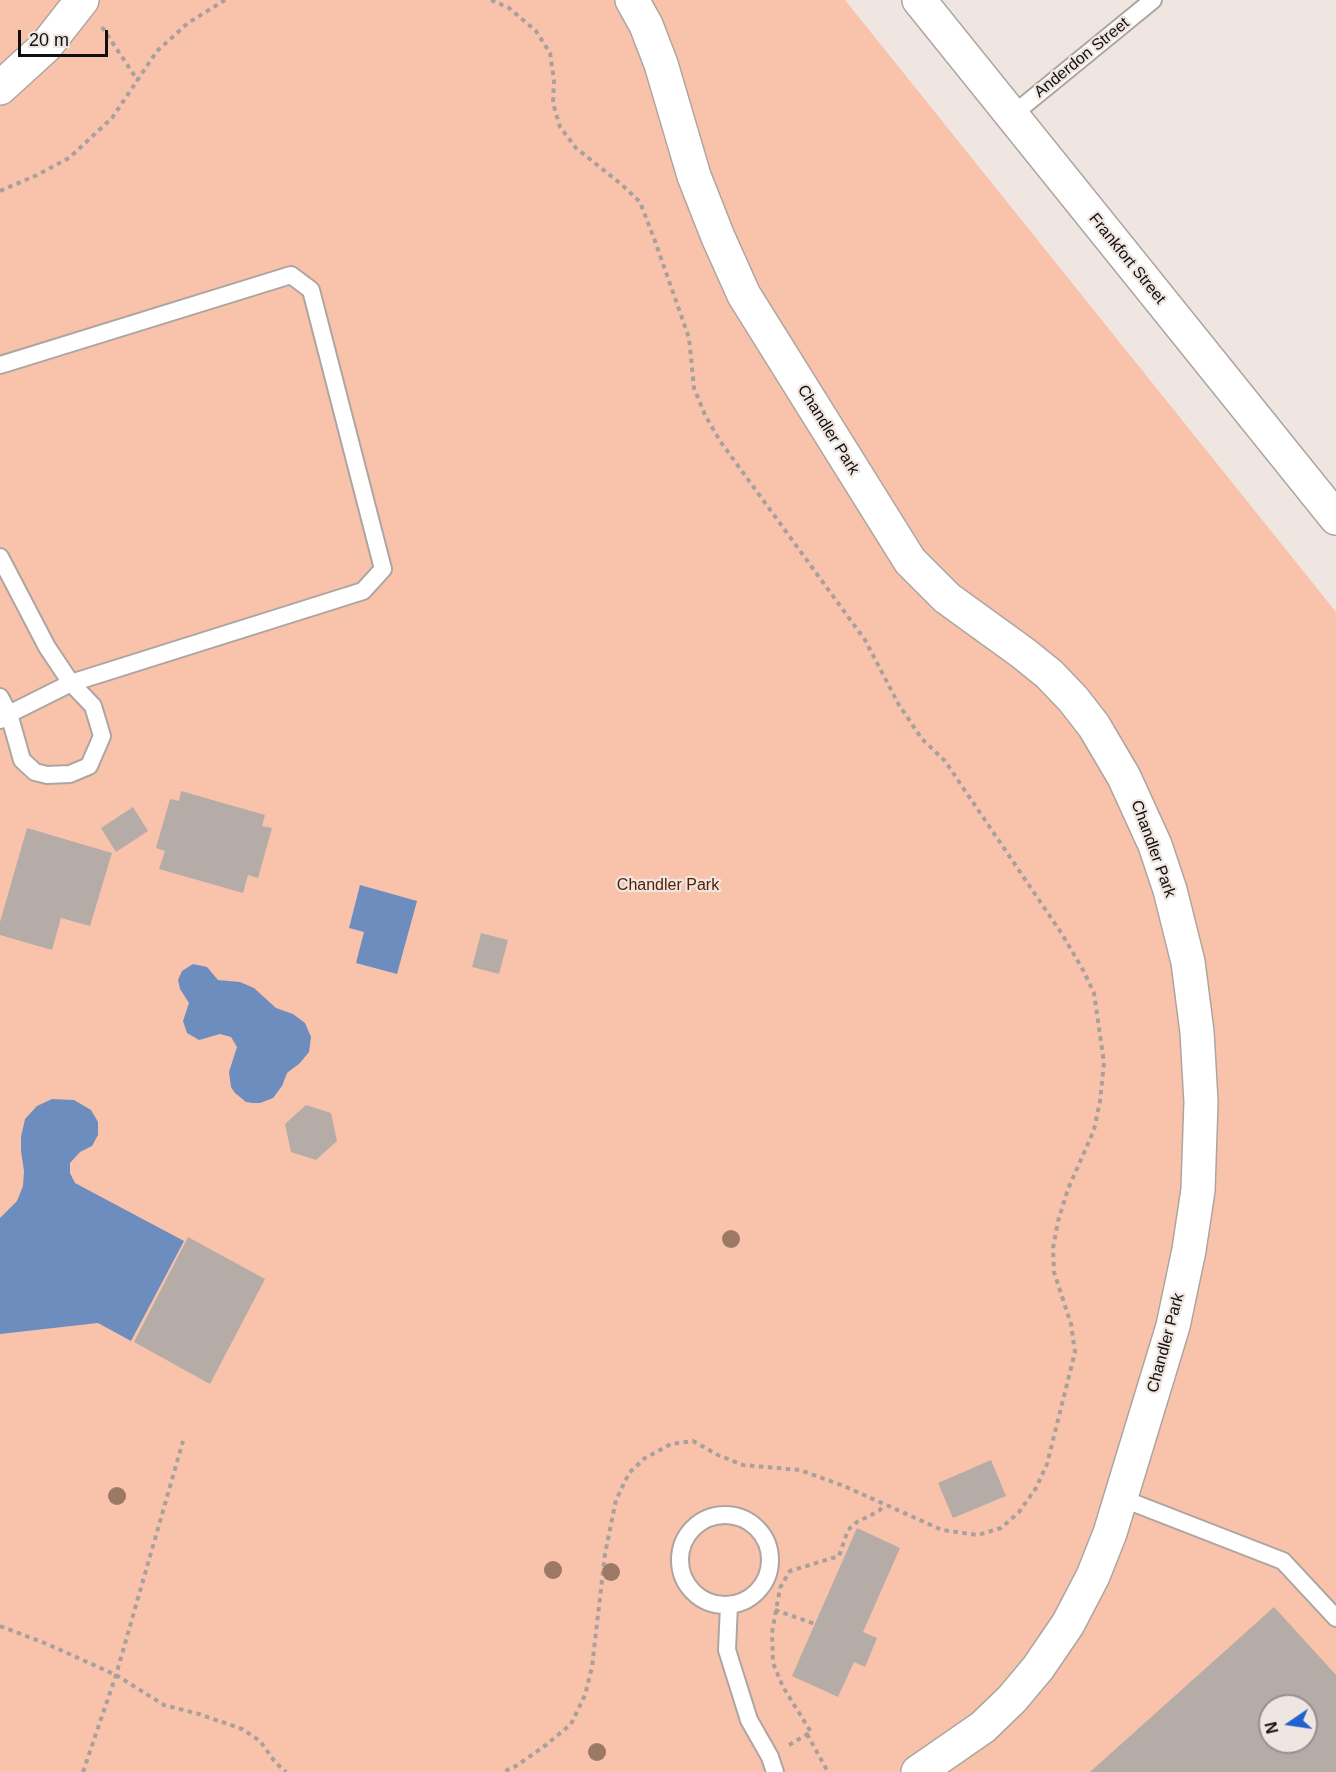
<!DOCTYPE html>
<html>
<head>
<meta charset="utf-8">
<style>
	body { margin:0 }
	#map { position:relative; width:1336px; height:1772px; overflow:hidden; background:#efe5e1; font-family:Helvetica,sans-serif }
	canvas { display:block }
	.north { position:absolute; left:1258px; top:1694px; width:60px; height:60px; box-sizing:border-box; background:#efe5e1; border:2px solid #978f8d; border-radius:50%; rotate:257deg; font-size:16px; font-weight:700; line-height:24px; text-align:center; color:#120f0e }
	.north::after { content:''; display:block; margin:auto; width:21px; height:27px; background:#2063ce; clip-path:polygon(50% 0,100% 100%,50% 72%,0 100%) }
	.scale { position:absolute; left:18px; top:30px; width:90px; height:27px; box-sizing:border-box; border:3px solid #120f0e; border-top:0; padding-left:8px; font-size:18px; line-height:21px; white-space:nowrap; color:#120f0e; -webkit-text-stroke:4px #efe5e1; paint-order:stroke }
</style>
</head>
<body>
<div id="map">
<canvas width="1336" height="1772"></canvas>
<div class="north">N</div>
<div class="scale">20 m</div>
</div>
<script>
const ctx = document.querySelector('canvas').getContext('2d');
ctx.lineJoin = 'round';
function fillPath(path, color) {
  ctx.fillStyle = color;
  ctx.fill(path, 'evenodd');
}
function toPath(rows) {
  const path = new Path2D();
  for (const r of rows) {
    if (r.length === 3) {
      path.moveTo(r[0] + r[2], r[1]);
      path.arc(r[0], r[1], r[2], 0, 2 * Math.PI);
      continue;
    }
    path.moveTo(r[0], r[1]);
    for (let i = 2; i < r.length; i += 2) path.lineTo(r[i], r[i + 1]);
  }
  return path;
}
function stroke(path, color, width, dash) {
  ctx.strokeStyle = color;
  ctx.lineWidth = width;
  ctx.lineCap = dash ? 'butt' : 'round';
  ctx.setLineDash(dash || []);
  ctx.stroke(path);
}
function label(font, color, halo, rows, align = 'center') {
  ctx.font = font + ' Helvetica,sans-serif';
  ctx.lineWidth = 4.5;
  ctx.setLineDash([]);
  ctx.textBaseline = 'middle';
  ctx.strokeStyle = halo;
  ctx.fillStyle = color;
  for (const [text, x, y, turn = 0] of rows) {
    ctx.save();
    ctx.translate(x, y);
    ctx.rotate((+turn || 0) * Math.PI / 180);
    ctx.textAlign = isNaN(turn) ? turn : align;
    if (halo) ctx.strokeText(text, 0, 0);
    ctx.fillText(text, 0, 0);
    ctx.restore();
  }
}
const green = toPath([
	[0,0,845,0,1336,612,1336,1772,0,1772],
	[1270,1706,1306,1706,1306,1742,1270,1742]
]);
const water = toPath([
	[360,885,417,901,397,974,356,963,364,932,349,928],
	[193,964,207,967,218,980,240,982,254,988,276,1008,293,1014,305,1023,311,1037,309,1052,300,1063,287,1073,282,1086,273,1098,260,1103,253,1103,246,1102,235,1093,231,1087,229,1072,237,1047,231,1037,220,1034,199,1040,187,1033,183,1021,189,1003,180,989,178,980,182,971],
	[52,1099,74,1100,91,1110,98,1122,98,1135,92,1146,80,1152,70,1163,70,1173,75,1183,184,1241,131,1341,98,1323,0,1334,0,1218,17,1201,23,1186,24,1171,21,1151,21,1137,25,1119,37,1106]
]);
const building = toPath([
	[181,791,265,815,262,826,272,828,258,878,248,875,243,893,159,869,165,851,156,848,170,799,179,801],
	[133,807,148,831,116,852,101,828],
	[27,828,112,853,90,926,61,918,52,950,0,935,0,922],
	[481,933,508,940,499,974,472,967],
	[306,1105,331,1113,337,1141,316,1160,291,1152,285,1124],
	[188,1237,265,1279,210,1384,134,1342],
	[991,1460,1006,1496,953,1518,938,1483],
	[857,1528,900,1548,863,1632,877,1638,865,1667,854,1662,838,1697,792,1676],
	[1274,1607,1336,1675,1336,1772,1090,1772],
	[1270,1706,1306,1706,1306,1742,1270,1742]
]);
const path = toPath([
	[491,0,509,8,536,31,550,53,554,80,553,103,560,127,576,148,621,184,640,202,655,241,689,338,694,388,705,415,720,441,865,640,899,705,922,739,945,761,1062,934,1083,970,1094,993,1104,1063,1100,1101,1094,1130,1068,1189,1058,1221,1053,1248,1054,1272,1071,1324,1075,1352,1047,1464,1036,1488,1019,1512,1001,1528,978,1535,942,1530,844,1486,800,1470,743,1465,718,1455,693,1441,671,1444,645,1458,629,1473,616,1500,605,1554,592,1667,585,1695,571,1724,546,1745,516,1766,503,1772],
	[102,27,138,81],
	[0,191,37,175,69,158,112,118,157,51,188,23,225,0],
	[775,1610,815,1624],
	[0,1626,47,1644,116,1675,164,1705,199,1714,242,1729,260,1741,275,1762,286,1772],
	[807,1734,828,1772],
	[789,1745,811,1732,783,1687,773,1663,772,1633,780,1588,790,1571,839,1556,848,1530,857,1522,879,1511,884,1505],
	[83,1772,116,1675,183,1441]
]);
const service = toPath([
	[1011,116,1153,0],
	[0,365,291,275,311,290,383,569,363,591,71,683,9,714,0,720],
	[0,557,47,647,71,683,93,706,102,736,89,766,70,774,47,775,35,772,22,760,9,714,0,697],
	[1121,1498,1283,1561,1336,1618],
	[725,1560,45],
	[729,1605,727,1650,749,1720,770,1757,775,1772]
]);
const minor = toPath([
	[632,0,646,25,661,64,694,176,718,237,744,295,910,561,947,598,1023,653,1049,674,1073,699,1094,726,1124,777,1155,845,1170,890,1188,962,1197,1032,1201,1102,1198,1190,1189,1250,1173,1326,1110,1533,1093,1576,1068,1624,1038,1668,1012,1699,983,1727,918,1772],
	[919,0,1336,518],
	[0,88,46,46,82,0]
]);
const trees = [
	[731,1239],
	[117,1496],
	[553,1570],
	[611,1572],
	[597,1752]
];
const streetNames = [
	["Anderdon Street",1082,58,-39],
	["Frankfort Street",1127,259,51],
	["Chandler Park",828,430,58],
	["Chandler Park",1153,849,70],
	["Chandler Park",1166,1343,-75]
];
const parkNames = [
	["Chandler Park",668,886]
];
fillPath(green, '#f8c3aa');
fillPath(water, '#6d8dbf');
fillPath(building, '#b5aca8');
stroke(service, '#aea5a1', 20);
stroke(minor, '#aea5a1', 36);
stroke(path, '#a8a09d', 4, [4.5, 4.5]);
stroke(service, '#fff', 16);
stroke(minor, '#fff', 33);
ctx.fillStyle = '#9b7965';
for (const [x, y] of trees) {
  ctx.beginPath();
  ctx.arc(x, y, 9, 0, 2 * Math.PI);
  ctx.fill();
}
label('16px', '#120f0e', '#efe5e1', streetNames);
label('16px', '#562000', '#efe5e1', parkNames);
</script>
</body>
</html>
